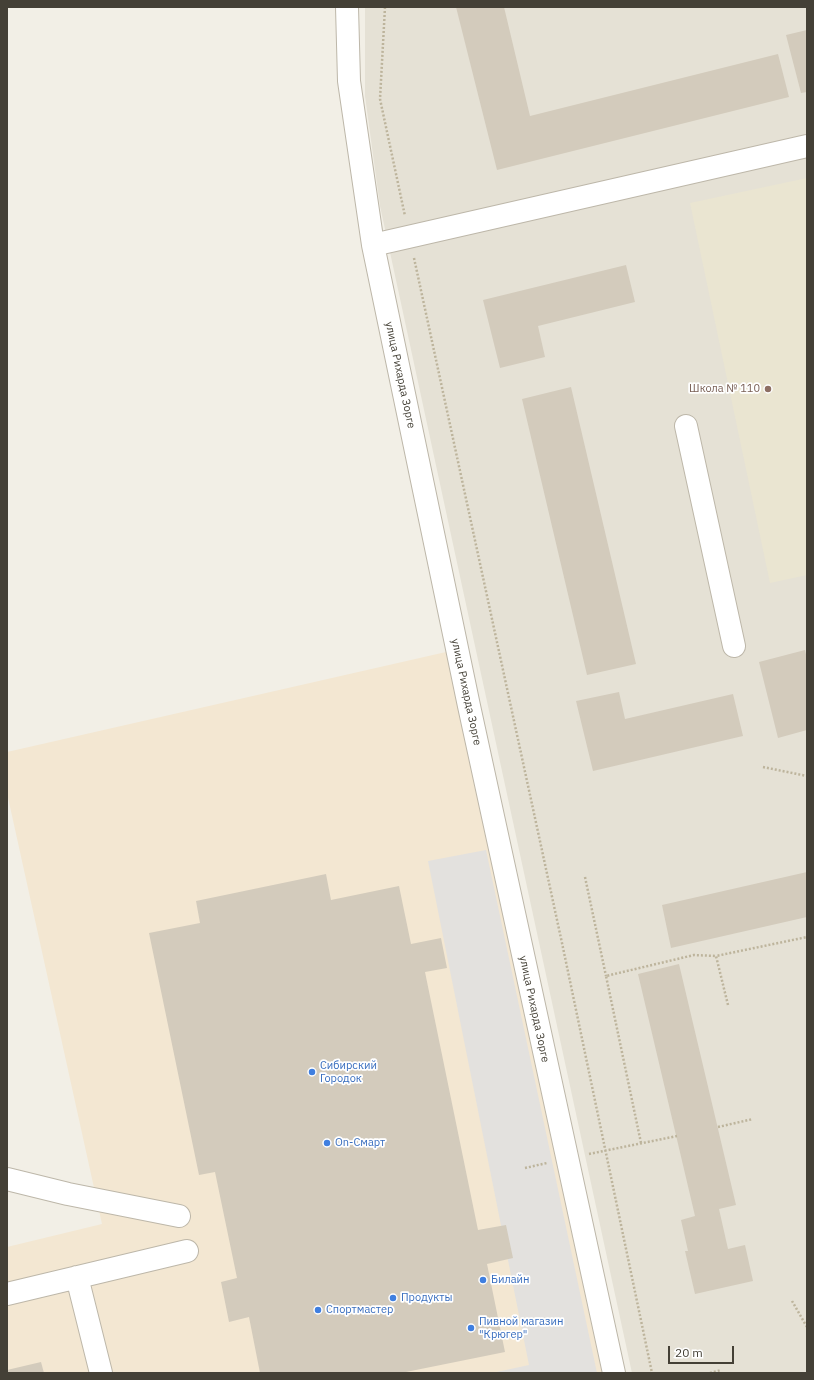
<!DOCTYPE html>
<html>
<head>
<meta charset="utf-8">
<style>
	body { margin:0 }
	#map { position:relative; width:814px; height:1380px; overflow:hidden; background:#f2efe6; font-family:"IBM Plex Sans",sans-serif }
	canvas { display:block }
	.frame { position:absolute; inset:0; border:8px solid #444036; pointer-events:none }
	.scale { position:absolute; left:668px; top:1346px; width:66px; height:18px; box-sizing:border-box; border:2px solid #444036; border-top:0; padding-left:5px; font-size:12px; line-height:14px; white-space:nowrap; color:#444036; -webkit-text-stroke:3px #fff; paint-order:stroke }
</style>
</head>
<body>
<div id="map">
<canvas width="814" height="1380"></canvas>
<div class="frame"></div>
<div class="scale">20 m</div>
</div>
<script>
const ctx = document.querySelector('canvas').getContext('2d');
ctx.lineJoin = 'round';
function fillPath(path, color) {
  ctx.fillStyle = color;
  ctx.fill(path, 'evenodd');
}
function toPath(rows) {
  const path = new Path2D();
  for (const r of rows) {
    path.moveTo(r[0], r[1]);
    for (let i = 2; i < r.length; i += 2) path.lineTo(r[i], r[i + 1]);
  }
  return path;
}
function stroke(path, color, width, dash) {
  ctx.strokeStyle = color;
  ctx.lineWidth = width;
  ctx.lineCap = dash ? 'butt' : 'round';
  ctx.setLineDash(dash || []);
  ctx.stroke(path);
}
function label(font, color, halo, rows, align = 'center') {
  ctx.font = font + ' "IBM Plex Sans",sans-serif';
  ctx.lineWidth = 3.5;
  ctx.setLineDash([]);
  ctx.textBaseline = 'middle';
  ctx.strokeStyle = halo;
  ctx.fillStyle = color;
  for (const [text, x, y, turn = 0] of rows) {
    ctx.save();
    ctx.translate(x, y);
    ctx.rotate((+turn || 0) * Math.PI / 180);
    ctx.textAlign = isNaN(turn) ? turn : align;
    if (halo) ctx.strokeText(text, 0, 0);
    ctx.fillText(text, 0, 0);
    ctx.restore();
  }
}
const residential = toPath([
	[365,7,807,7,807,1373,632,1373,380,206,365,96]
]);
const commercial = toPath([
	[446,652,602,1373,7,1373,7,1247,102,1224,7,793,7,752]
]);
const education = toPath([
	[807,178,807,575,770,583,690,203]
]);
const parking = toPath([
	[486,850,597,1373,492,1373,529,1365,428,861]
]);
const building = toPath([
	[456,7,504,7,530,116,778,54,789,97,497,170],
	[807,30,807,92,801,93,786,35],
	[626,265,635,302,538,326,545,357,500,368,483,300],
	[571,387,636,664,587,675,522,399],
	[805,650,807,659,807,730,778,738,759,662],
	[619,692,625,719,733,694,743,736,593,771,576,701],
	[807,872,807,917,671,948,662,905],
	[326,874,331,900,399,886,411,944,441,938,447,968,425,972,478,1230,506,1225,513,1258,487,1264,505,1352,401,1373,260,1373,249,1317,229,1322,221,1282,237,1278,215,1172,199,1175,149,933,200,923,196,901],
	[679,964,736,1205,719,1209,728,1249,745,1245,753,1281,695,1294,685,1251,688,1251,681,1220,695,1216,638,974],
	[41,1362,44,1373,7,1373,7,1370]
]);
const path = toPath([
	[385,7,380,99,405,216],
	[414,258,562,943,652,1373],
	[763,767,807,776],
	[585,877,606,976],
	[728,1005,716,956,807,937],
	[718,1127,753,1119],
	[641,1143,606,976,694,955,716,956],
	[589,1154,677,1136],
	[525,1168,547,1163],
	[792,1301,807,1327],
	[710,1373,721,1370]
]);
const minor = toPath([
	[347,7,349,81,373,245,469,706,614,1373],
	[373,245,807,146],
	[686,426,734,646],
	[7,1179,68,1194,179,1216],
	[77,1277,101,1373],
	[7,1294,187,1251]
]);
const markers = [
	[768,389,4,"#8d6e63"],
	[312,1072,4,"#3f7fe0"],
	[327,1143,4,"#3f7fe0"],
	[483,1280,4,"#3f7fe0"],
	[393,1298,4,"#3f7fe0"],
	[318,1310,4,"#3f7fe0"],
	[471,1328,4,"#3f7fe0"]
];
const streetNames = [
	["улица Рихарда Зорге",400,375,78],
	["улица Рихарда Зорге",466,692,78],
	["улица Рихарда Зорге",534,1009,78]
];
const educationNames = [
	["Школа № 110",760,389]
];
const shopNames = [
	["Сибирский",320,1066],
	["Городок",320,1079],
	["On-Смарт",335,1143],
	["Билайн",491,1280],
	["Продукты",401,1298],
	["Спортмастер",326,1310],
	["Пивной магазин",479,1322],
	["\"Крюгер\"",479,1335]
];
fillPath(residential, '#e5e1d5');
fillPath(commercial, '#f3e7d2');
fillPath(education, '#eae5d1');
fillPath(parking, '#e3e1de');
fillPath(building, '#d3cbbc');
stroke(minor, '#bdb7a9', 24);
stroke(path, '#bdb49c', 2.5, [2, 2]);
stroke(minor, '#fff', 22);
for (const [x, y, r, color] of markers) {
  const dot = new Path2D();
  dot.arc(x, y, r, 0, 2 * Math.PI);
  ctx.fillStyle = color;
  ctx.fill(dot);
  stroke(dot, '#fff', 1.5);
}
label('11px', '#444036', '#fff', streetNames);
label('11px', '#785e54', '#fff', educationNames, 'right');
label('11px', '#366cbe', '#fff', shopNames, 'left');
</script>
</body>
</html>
